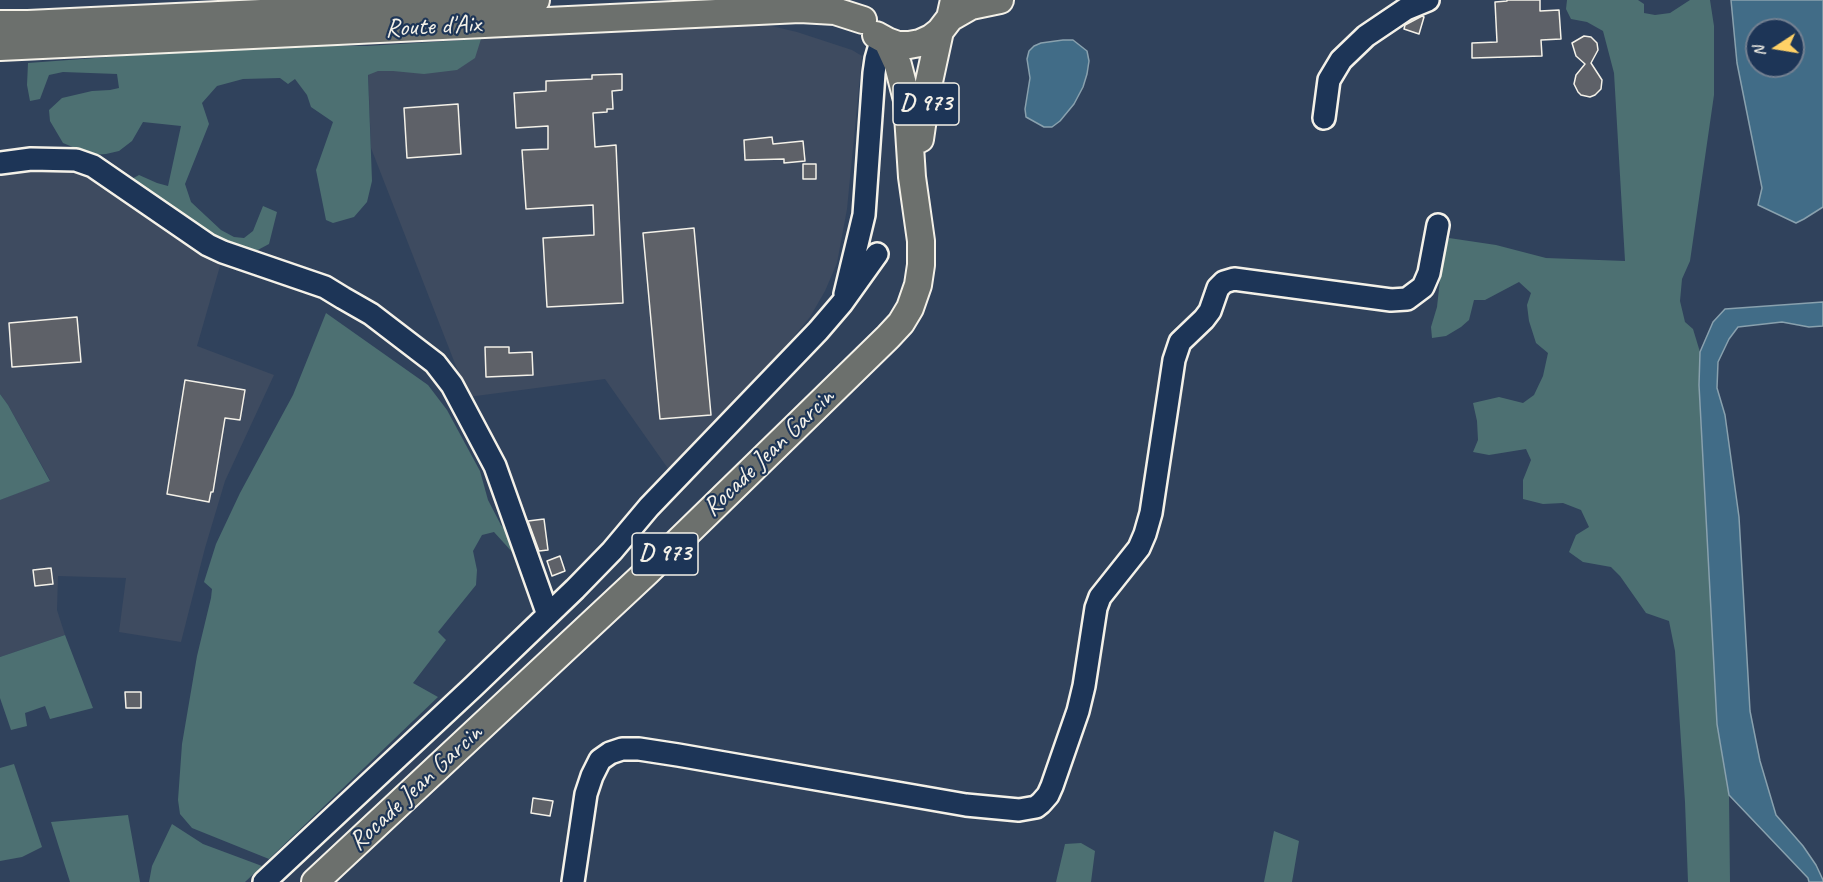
<!DOCTYPE html>
<html>
<head>
<meta charset="utf-8">
<style>
	body { margin:0 }
	#map { position:relative; width:1823px; height:882px; overflow:hidden; background:#30425c; font-family:Caveat,sans-serif }
	canvas { display:block }
	.north { position:absolute; left:1745px; top:18px; width:60px; height:60px; box-sizing:border-box; background:#1d3557; border:2px solid #738091; border-radius:50%; rotate:258deg; font-size:16px; font-weight:700; line-height:24px; text-align:center; color:#f4f1e8 }
	.north::after { content:''; display:block; margin:auto; width:21px; height:27px; background:#ffd166; clip-path:polygon(50% 0,100% 100%,50% 72%,0 100%) }
</style>
</head>
<body>
<div id="map">
<canvas width="1823" height="882"></canvas>
<div class="north">N</div>
</div>
<script>
const ctx = document.querySelector('canvas').getContext('2d');
ctx.lineJoin = 'round';
function fillPath(path, color) {
  ctx.fillStyle = color;
  ctx.fill(path, 'evenodd');
}
function toPath(rows) {
  const path = new Path2D();
  for (const r of rows) {
    path.moveTo(r[0], r[1]);
    for (let i = 2; i < r.length; i += 2) path.lineTo(r[i], r[i + 1]);
  }
  return path;
}
function stroke(path, color, width, dash) {
  ctx.strokeStyle = color;
  ctx.lineWidth = width;
  ctx.lineCap = dash ? 'butt' : 'round';
  ctx.setLineDash(dash || []);
  ctx.stroke(path);
}
function label(font, color, halo, rows, align = 'center') {
  ctx.font = font + ' Caveat,sans-serif';
  ctx.lineWidth = 4.5;
  ctx.setLineDash([]);
  ctx.textBaseline = 'middle';
  ctx.strokeStyle = halo;
  ctx.fillStyle = color;
  for (const [text, x, y, turn = 0] of rows) {
    ctx.save();
    ctx.translate(x, y);
    ctx.rotate((+turn || 0) * Math.PI / 180);
    ctx.textAlign = isNaN(turn) ? turn : align;
    if (halo) ctx.strokeText(text, 0, 0);
    ctx.fillText(text, 0, 0);
    ctx.restore();
  }
}
const built = toPath([
	[763,24,797,32,852,50,862,56,847,209,837,263,825,291,810,317,785,347,669,470,605,379,468,397,371,148,367,46,666,28],
	[40,165,70,171,104,185,222,259,197,346,274,375,225,481,205,548,181,642,119,632,126,578,58,576,57,610,65,635,0,657,0,500,50,480,8,405,0,394,0,169]
]);
const green = toPath([
	[1567,0,1638,0,1644,4,1644,13,1655,15,1670,13,1690,0,1710,0,1714,26,1714,95,1690,261,1682,279,1680,301,1685,322,1693,329,1700,352,1699,385,1717,724,1729,795,1730,882,1688,882,1685,802,1675,651,1669,621,1646,613,1620,576,1611,567,1583,562,1569,552,1576,535,1589,527,1581,510,1563,503,1543,504,1523,499,1523,480,1531,460,1526,449,1489,455,1473,452,1478,440,1477,421,1473,403,1499,397,1523,403,1534,395,1543,376,1548,353,1536,343,1529,321,1527,305,1531,293,1519,282,1485,300,1474,300,1469,320,1461,327,1446,336,1432,338,1431,327,1437,307,1443,252,1449,238,1496,245,1546,258,1625,261,1614,73,1603,31,1587,22,1571,19,1566,9],
	[481,39,475,58,457,70,424,74,393,71,378,71,368,75,372,181,367,202,354,217,333,223,326,220,316,170,333,122,311,107,307,95,295,79,288,84,280,78,243,79,217,86,202,103,209,124,185,184,191,202,221,230,234,237,244,238,253,231,263,206,277,212,269,244,254,252,232,246,128,181,139,175,157,183,168,186,181,126,143,122,132,141,119,151,106,154,92,155,63,143,50,121,49,110,62,98,92,91,110,90,119,88,117,74,63,72,49,75,40,99,30,101,27,85,28,63,216,49,308,45,367,46],
	[326,313,428,385,447,410,480,471,488,500,501,525,513,538,513,553,494,532,482,535,473,551,477,570,476,585,438,632,446,640,413,683,438,697,269,859,192,828,180,814,178,800,182,744,197,656,211,598,212,589,204,582,216,544,240,493,293,395],
	[0,394,8,405,50,481,0,500],
	[65,635,93,708,50,719,45,706,25,713,27,726,11,730,0,698,0,657],
	[14,764,42,847,22,857,0,861,0,768],
	[128,815,140,882,70,882,51,822],
	[172,824,203,844,262,866,245,882,149,882,152,866],
	[1274,831,1299,841,1292,882,1264,882],
	[1081,843,1095,851,1091,882,1056,882,1065,844]
]);
const water = toPath([
	[1731,0,1823,0,1823,207,1804,219,1796,223,1758,205,1762,188,1737,63,1731,0],
	[1757,30,1793,30,1793,66,1757,66,1757,30],
	[1063,40,1073,40,1087,51,1089,61,1087,74,1083,87,1074,104,1060,121,1052,127,1044,127,1026,117,1025,109,1030,78,1027,59,1029,51,1034,46,1041,43,1063,40],
	[1823,302,1823,326,1809,327,1782,322,1738,327,1729,339,1718,362,1717,388,1725,415,1739,517,1750,711,1760,761,1776,815,1803,846,1816,865,1823,880,1823,882,1809,882,1808,878,1729,795,1717,724,1699,385,1700,352,1713,322,1725,309,1823,302]
]);
const building = toPath([
	[1507,0,1540,0,1540,11,1559,10,1561,39,1541,40,1542,56,1472,58,1472,43,1497,42,1495,2,1507,1,1507,0],
	[1422,16,1424,17,1419,34,1404,29,1405,25,1422,16],
	[1584,36,1591,37,1597,43,1598,50,1591,63,1602,80,1601,89,1595,95,1590,97,1581,95,1578,92,1574,84,1576,75,1585,64,1576,56,1572,43,1584,36],
	[622,74,622,90,612,91,613,109,607,109,607,112,593,113,595,147,616,145,623,303,547,307,543,238,594,235,593,205,526,209,522,150,548,149,548,126,516,128,514,93,546,91,546,81,592,79,592,75,622,74],
	[458,104,461,154,407,158,404,108,458,104],
	[772,137,773,144,803,141,805,161,784,163,784,159,745,160,744,140,772,137],
	[803,164,816,164,816,179,803,179,803,164],
	[694,228,711,415,660,419,643,233,694,228],
	[77,317,81,362,12,367,9,323,77,317],
	[485,347,509,347,509,353,532,352,533,375,486,377,485,347],
	[185,380,245,390,240,420,225,418,213,492,211,492,209,502,167,494,185,380],
	[544,519,548,550,539,551,528,521,544,519],
	[560,556,565,571,552,576,547,561,560,556],
	[51,568,53,584,35,586,33,570,51,568],
	[125,692,141,692,141,708,126,708,125,692],
	[533,798,553,801,550,816,531,813,533,798]
]);
const minor = toPath([
	[1324,118,1329,80,1341,60,1366,36,1406,9,1428,0],
	[0,163,31,159,76,160,93,166,208,245,223,252,325,287,343,298,371,314,435,363,452,385,495,466,548,615],
	[845,294,864,215,874,73,876,59,882,38],
	[264,882,474,686,575,589,612,551,649,507,818,331,842,303,877,254],
	[573,882,586,794,592,776,600,760,610,753,622,749,639,749,678,755,966,805,1019,810,1036,807,1041,803,1048,795,1052,786,1078,711,1084,686,1096,608,1100,597,1139,548,1145,534,1151,513,1174,360,1180,342,1204,319,1210,311,1218,288,1224,282,1234,279,1391,300,1407,299,1423,287,1429,273,1438,225]
]);
const major = toPath([
	[950,18,971,6,1000,0],
	[0,24,28,24,536,0],
	[876,35,887,41,898,45,909,45,920,43,931,38,940,31,950,18,954,0],
	[0,47,800,9,835,11,863,20],
	[920,139,927,91,940,31],
	[315,882,647,572,888,337,901,323,910,308,918,285,921,265,921,241,912,177,907,100,898,65,887,41]
]);
const shields = [
	[926,104,66],
	[665,554,66]
];
const shieldNames = [
	["D 973",926,104],
	["D 973",665,554]
];
const streetNames = [
	["Route d'Aix",433,27,-3],
	["Rocade Jean Garcin",769,453,-44],
	["Rocade Jean Garcin",416,788,-43]
];
fillPath(built, '#3e4b60');
fillPath(green, '#4d7072');
fillPath(water, '#416c87');
stroke(water, '#89a1ae', 1.5);
fillPath(building, '#5e6168');
stroke(building, '#f4f1e8', 1.5);
stroke(minor, '#f4f1e8', 26);
stroke(major, '#f4f1e8', 30);
stroke(minor, '#1d3557', 21);
stroke(major, '#6c706d', 26);
for (const [x, y, w] of shields) {
  const box = new Path2D();
  box.roundRect(x - w / 2, y - 21, w, 42, 4.5);
  ctx.fillStyle = '#1d3557';
  ctx.fill(box);
  stroke(box, '#f4f1e8', 1.5);
}
label('bold 24px', '#f4f1e8', null, shieldNames);
label('26px', '#f4f1e8', '#1d3557', streetNames);
</script>
</body>
</html>
